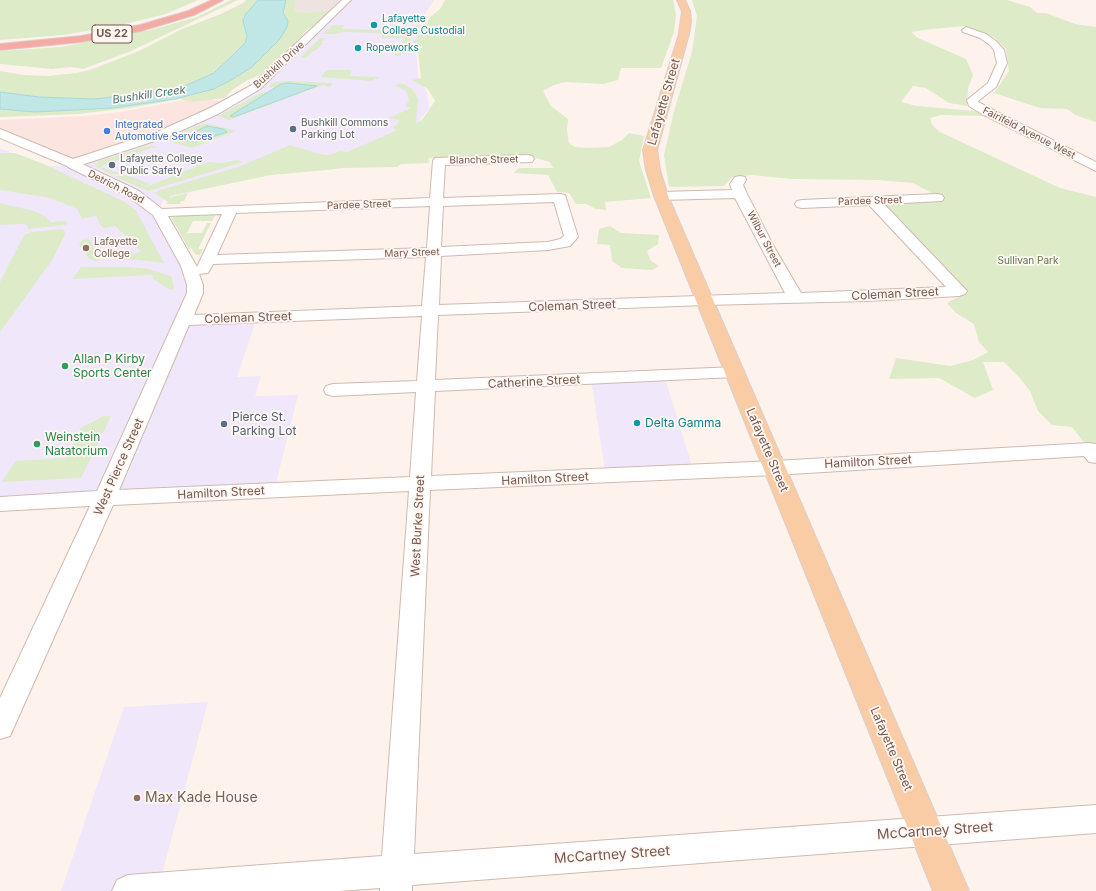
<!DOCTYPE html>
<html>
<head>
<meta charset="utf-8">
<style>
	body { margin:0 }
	canvas { display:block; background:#fdf3ec }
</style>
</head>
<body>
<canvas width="1096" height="891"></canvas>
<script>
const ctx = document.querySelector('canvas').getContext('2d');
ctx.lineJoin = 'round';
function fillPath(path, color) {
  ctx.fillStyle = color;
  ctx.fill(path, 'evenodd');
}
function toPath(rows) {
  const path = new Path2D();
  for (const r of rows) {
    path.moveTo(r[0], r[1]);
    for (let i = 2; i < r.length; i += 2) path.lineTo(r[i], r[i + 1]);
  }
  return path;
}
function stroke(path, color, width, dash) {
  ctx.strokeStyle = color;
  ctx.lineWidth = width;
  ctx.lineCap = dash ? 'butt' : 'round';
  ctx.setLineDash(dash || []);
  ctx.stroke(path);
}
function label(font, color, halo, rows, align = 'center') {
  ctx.font = font + ' Inter,sans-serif';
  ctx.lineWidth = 3.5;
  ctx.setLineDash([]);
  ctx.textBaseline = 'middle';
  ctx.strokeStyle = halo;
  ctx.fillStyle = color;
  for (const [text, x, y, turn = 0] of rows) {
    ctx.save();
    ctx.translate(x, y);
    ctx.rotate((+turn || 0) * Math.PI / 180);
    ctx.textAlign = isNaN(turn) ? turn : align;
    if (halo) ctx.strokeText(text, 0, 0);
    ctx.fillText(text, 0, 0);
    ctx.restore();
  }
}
const commercial = toPath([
	[206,99,225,102,173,128,104,152,69,159,0,128,0,120,86,116,120,112,179,101]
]);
const industrial = toPath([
	[296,0,340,0,328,12,302,13,294,10]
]);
const education = toPath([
	[347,0,434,0,415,30,421,31,416,47,418,77,427,92,429,109,420,120,426,139,432,146,430,159,337,159,165,198,155,215,188,281,189,292,178,323,256,321,237,377,261,376,255,396,298,395,276,483,0,496,0,148,43,167,72,164,142,142,250,91],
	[664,375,694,472,606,476,591,379],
	[208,702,158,889,128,891,61,891,124,707]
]);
const green = toPath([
	[0,0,198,0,166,14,117,26,63,35,0,40],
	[231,0,238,0,131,51,83,69,71,67,52,69,0,64,0,51,61,47,151,30,197,17],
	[246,0,258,0,245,15,243,21,247,36,245,43,214,73,187,85,164,91,94,99,39,97,0,92,0,71,24,75,48,76,76,73,90,70,139,51,180,30,223,13,243,3],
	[286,0,296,0,294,10,302,13,331,11,318,23,307,30,296,43,262,74,246,81,232,90,225,98,191,102,180,99,129,108,78,114,0,117,0,109,35,112,112,108,175,99,214,89,245,72,279,40,287,27,288,21,283,13],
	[445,0,673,0,676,15,674,32,661,68,621,68,618,80,603,84,566,82,554,85,543,91,551,106,568,119,567,130,569,143,575,147,588,148,609,147,622,140,629,133,644,136,639,161,651,198,605,202,606,210,596,209,586,204,576,204,569,193,557,192,548,175,513,173,519,168,553,168,550,162,532,157,428,158,429,163,401,164,397,167,342,168,327,170,271,175,169,196,171,198,171,197,188,193,184,201,181,201,180,204,166,204,168,202,155,193,160,190,238,167,290,145,320,154,328,155,340,151,347,152,382,137,397,130,392,128,400,122,398,120,389,118,411,108,405,106,409,101,407,92,403,89,394,86,401,83,411,88,414,92,418,99,416,123,422,120,435,101,428,89,412,80,421,78,418,50,423,47,412,44,424,29,430,17,440,9],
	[692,0,1007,0,1030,7,1037,13,1046,13,1075,24,1096,27,1096,122,1075,115,1067,109,1040,108,994,93,1009,71,1006,49,995,38,983,32,966,26,931,29,911,32,918,38,966,59,973,75,968,88,967,106,949,103,926,88,913,86,901,102,917,106,976,111,987,116,941,115,930,118,932,125,940,132,1060,188,1096,197,1096,449,1089,449,1072,427,1052,425,1038,411,1030,391,1019,377,1004,362,983,362,993,390,975,398,939,378,889,379,896,358,950,366,973,360,988,352,979,342,974,324,956,313,947,303,968,292,883,202,943,199,913,183,877,180,792,179,752,175,732,177,724,186,669,187,664,155,674,111,692,52,697,16],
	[333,25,344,25,341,29,386,30,391,32,412,30,416,25,422,25,411,37,410,43,400,56,394,56,401,46,400,46,404,38,381,38,383,34,377,33,343,32,337,34,323,34],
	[320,38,335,38,325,38,321,43,323,43,315,51,313,51,306,58,300,58],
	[326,70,352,70,349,76,380,77,370,81,321,77],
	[289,81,333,83,330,87,323,85,229,120,218,116,262,92,269,92,276,87,268,87,275,82],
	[203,124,210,124,236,131,192,148,166,140,170,136],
	[152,146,159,147,151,148,100,167,122,174,111,174,95,166,99,161,143,147],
	[0,153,15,153,44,164,125,202,136,211,164,263,138,260,112,260,129,256,129,254,137,253,141,251,115,226,104,228,100,225,97,217,95,216,82,219,77,209,50,198,0,190],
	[237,160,243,162,148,191,116,177,125,175,151,184,146,186,131,180,146,187,208,162,221,163],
	[0,203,34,211,45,216,50,222,66,221,68,224,64,225,28,229,27,225,23,224,0,225],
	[215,215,212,221,193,221,187,233,202,233,207,223,211,223,198,249,203,249,200,255,196,255,191,248,189,249,171,218,178,216],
	[610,226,621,233,659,235,658,244,647,251,651,261,659,266,652,270,622,268,612,261,610,245,597,244,599,229],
	[61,229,64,230,65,234,53,259,0,332,0,282,24,235,31,232],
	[89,239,100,259,100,260,95,261,89,259,79,245,82,240],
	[81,267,128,267,149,269,171,276,174,287,173,290,168,289,152,278,154,277,152,275,72,279],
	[104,416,111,416,81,478,2,482,15,461,66,458,81,429,79,429]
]);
const water = toPath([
	[258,0,286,0,283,13,288,21,287,27,279,40,252,67,233,79,214,89,175,99,112,108,35,112,0,109,0,92,39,97,94,99,164,91,187,85,214,73,239,49,245,43,247,36,243,21,245,15,258,0],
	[288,83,317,86,239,115,233,117,230,116,281,84,288,83],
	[207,126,223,129,227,132,196,142,184,141,180,139,207,126]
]);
const minor = toPath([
	[966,27,986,34,996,41,1004,50,1007,63,996,87,978,101,978,102,1096,162,1096,171,982,114,969,106,967,100,988,83,997,63,994,50,990,45,980,38,963,32,962,30,966,27],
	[528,155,532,156,534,159,532,162,445,165,443,198,560,194,565,195,578,237,570,246,548,250,441,256,439,305,785,293,735,198,661,200,656,199,654,196,656,193,661,192,732,190,730,184,735,177,740,176,745,177,746,180,743,185,747,194,773,245,801,293,946,287,869,205,802,208,797,207,795,204,797,201,802,200,937,194,942,195,944,198,942,201,884,204,967,291,965,294,959,296,867,301,705,305,438,315,435,380,735,367,741,368,744,372,741,376,735,377,435,391,431,476,775,461,1089,443,1096,444,1096,463,1089,462,1084,456,775,475,430,490,414,854,1096,805,1096,833,412,885,412,891,380,891,380,888,339,891,112,891,117,880,128,875,382,856,409,491,113,505,10,736,0,739,0,698,90,506,0,511,0,497,97,491,187,293,187,285,181,266,153,215,129,197,68,167,66,164,68,161,72,160,76,161,139,191,162,209,430,198,433,161,435,158,528,155],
	[554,202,564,236,560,239,548,242,441,247,443,206,554,202],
	[430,206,427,248,217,255,236,213,430,206],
	[222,214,197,267,168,216,222,214],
	[426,257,422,306,194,315,203,293,203,285,199,274,208,273,213,264,426,257],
	[422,316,417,381,333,384,326,386,324,390,326,394,333,396,416,392,410,477,119,490,189,325,422,316]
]);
const tertiary = toPath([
	[342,0,351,0,260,89,218,114,167,137,72,168,0,138,0,129,73,159,159,131,210,108,252,85,342,0]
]);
const primary = toPath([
	[677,0,685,0,690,11,691,21,689,34,657,150,660,170,668,196,969,891,933,891,654,196,646,170,643,150,679,34,682,11,677,0]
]);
const motorway = toPath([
	[212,0,223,0,194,15,141,31,81,42,0,50,0,44,81,36,140,25,188,11,212,0]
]);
const markers = [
	[374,25,4,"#0f9aa8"],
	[358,48,4,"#0f9aa8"],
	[293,129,4,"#5c6f8a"],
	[107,131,4,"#3f7fe0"],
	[112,165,4,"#5c6f8a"],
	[86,248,4,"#8d6e63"],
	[65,366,4,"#2e9e5b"],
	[637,423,4,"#0f9aa8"],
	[224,424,4,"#5c6f8a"],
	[37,444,4,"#2e9e5b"],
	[137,798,4,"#8d6e63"]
];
const farCulturenames = [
	["Lafayette",382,19],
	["College Custodial",382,31],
	["Ropeworks",366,48]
];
const farStreetnames = [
	["Bushkill Drive",279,65,-42],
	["Fairifeld Avenue West",1029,133,27],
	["Blanche Street",484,160,-1],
	["Detrich Road",116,187,27],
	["Pardee Street",870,201,-2],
	["Pardee Street",359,205,-2],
	["Wilbur Street",764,239,62],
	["Mary Street",412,253,-2]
];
const farServicenames = [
	["Bushkill Commons",301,123],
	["Parking Lot",301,135],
	["Lafayette College",120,159],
	["Public Safety",120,171]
];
const farShopnames = [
	["Integrated",115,125],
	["Automotive Services",115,137]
];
const farEducationnames = [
	["Lafayette",94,242],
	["College",94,254]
];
const farParknames = [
	["Sullivan Park",1028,261]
];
const shields = [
	[112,34,40]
];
const shieldNames = [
	["US 22",112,34]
];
const farWaternames = [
	["Bushkill Creek",149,95,-8]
];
const streetNames = [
	["Lafayette Street",664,102,-74],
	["Coleman Street",895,294,-3],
	["Coleman Street",572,306,-2],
	["Coleman Street",248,318,-2],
	["Catherine Street",534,382,-3],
	["Lafayette Street",767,450,67],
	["Hamilton Street",868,462,-3],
	["West Pierce Street",119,467,-66],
	["Hamilton Street",545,479,-3],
	["Hamilton Street",221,493,-3],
	["West Burke Street",418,526,-87],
	["Lafayette Street",891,749,67]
];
const leisureNames = [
	["Allan P Kirby",73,359],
	["Sports Center",73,373],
	["Weinstein",45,437],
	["Natatorium",45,451]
];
const serviceNames = [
	["Pierce St.",232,417],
	["Parking Lot",232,431]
];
const cultureNames = [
	["Delta Gamma",645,423]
];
const nearEducationnames = [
	["Max Kade House",145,798]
];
const nearStreetnames = [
	["McCartney Street",935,831,-4],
	["McCartney Street",612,855,-4]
];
fillPath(commercial, '#fce4e0');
fillPath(industrial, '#ede4e1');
fillPath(education, '#f0e8fa');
fillPath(green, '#ddebc9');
fillPath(water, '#c0e7e6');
stroke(water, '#a6d9d8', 1);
stroke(minor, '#d0b9b0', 2);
stroke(tertiary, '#d0b9b0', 2);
stroke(primary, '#d9cfcd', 2);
stroke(motorway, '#d9cfcd', 2);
fillPath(minor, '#fff');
fillPath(tertiary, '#fff');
fillPath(primary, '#f9cca6');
fillPath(motorway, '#f5aba4');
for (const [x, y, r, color] of markers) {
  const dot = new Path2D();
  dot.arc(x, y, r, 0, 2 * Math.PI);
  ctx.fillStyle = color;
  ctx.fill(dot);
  stroke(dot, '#fff8f3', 1.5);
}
label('10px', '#0d838f', '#fff8f3', farCulturenames, 'left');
label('10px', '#79554e', '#fff8f3', farStreetnames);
label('10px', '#4e5e75', '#fff8f3', farServicenames, 'left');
label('10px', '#366cbe', '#fff8f3', farShopnames, 'left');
label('10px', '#785e54', '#fff8f3', farEducationnames, 'left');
label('10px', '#5c7942', '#fff8f3', farParknames);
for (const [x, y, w] of shields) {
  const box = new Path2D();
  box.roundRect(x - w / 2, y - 9, w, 18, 3);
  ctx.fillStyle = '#fff8f3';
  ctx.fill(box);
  stroke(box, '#79554e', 1);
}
label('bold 11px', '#79554e', null, shieldNames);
label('italic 11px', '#3d7675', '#fff8f3', farWaternames);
label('12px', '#79554e', '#fff8f3', streetNames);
label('12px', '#27864d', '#fff8f3', leisureNames, 'left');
label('12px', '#4e5e75', '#fff8f3', serviceNames, 'left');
label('12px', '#0d838f', '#fff8f3', cultureNames, 'left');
label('14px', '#785e54', '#fff8f3', nearEducationnames, 'left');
label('14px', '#79554e', '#fff8f3', nearStreetnames);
</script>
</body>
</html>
